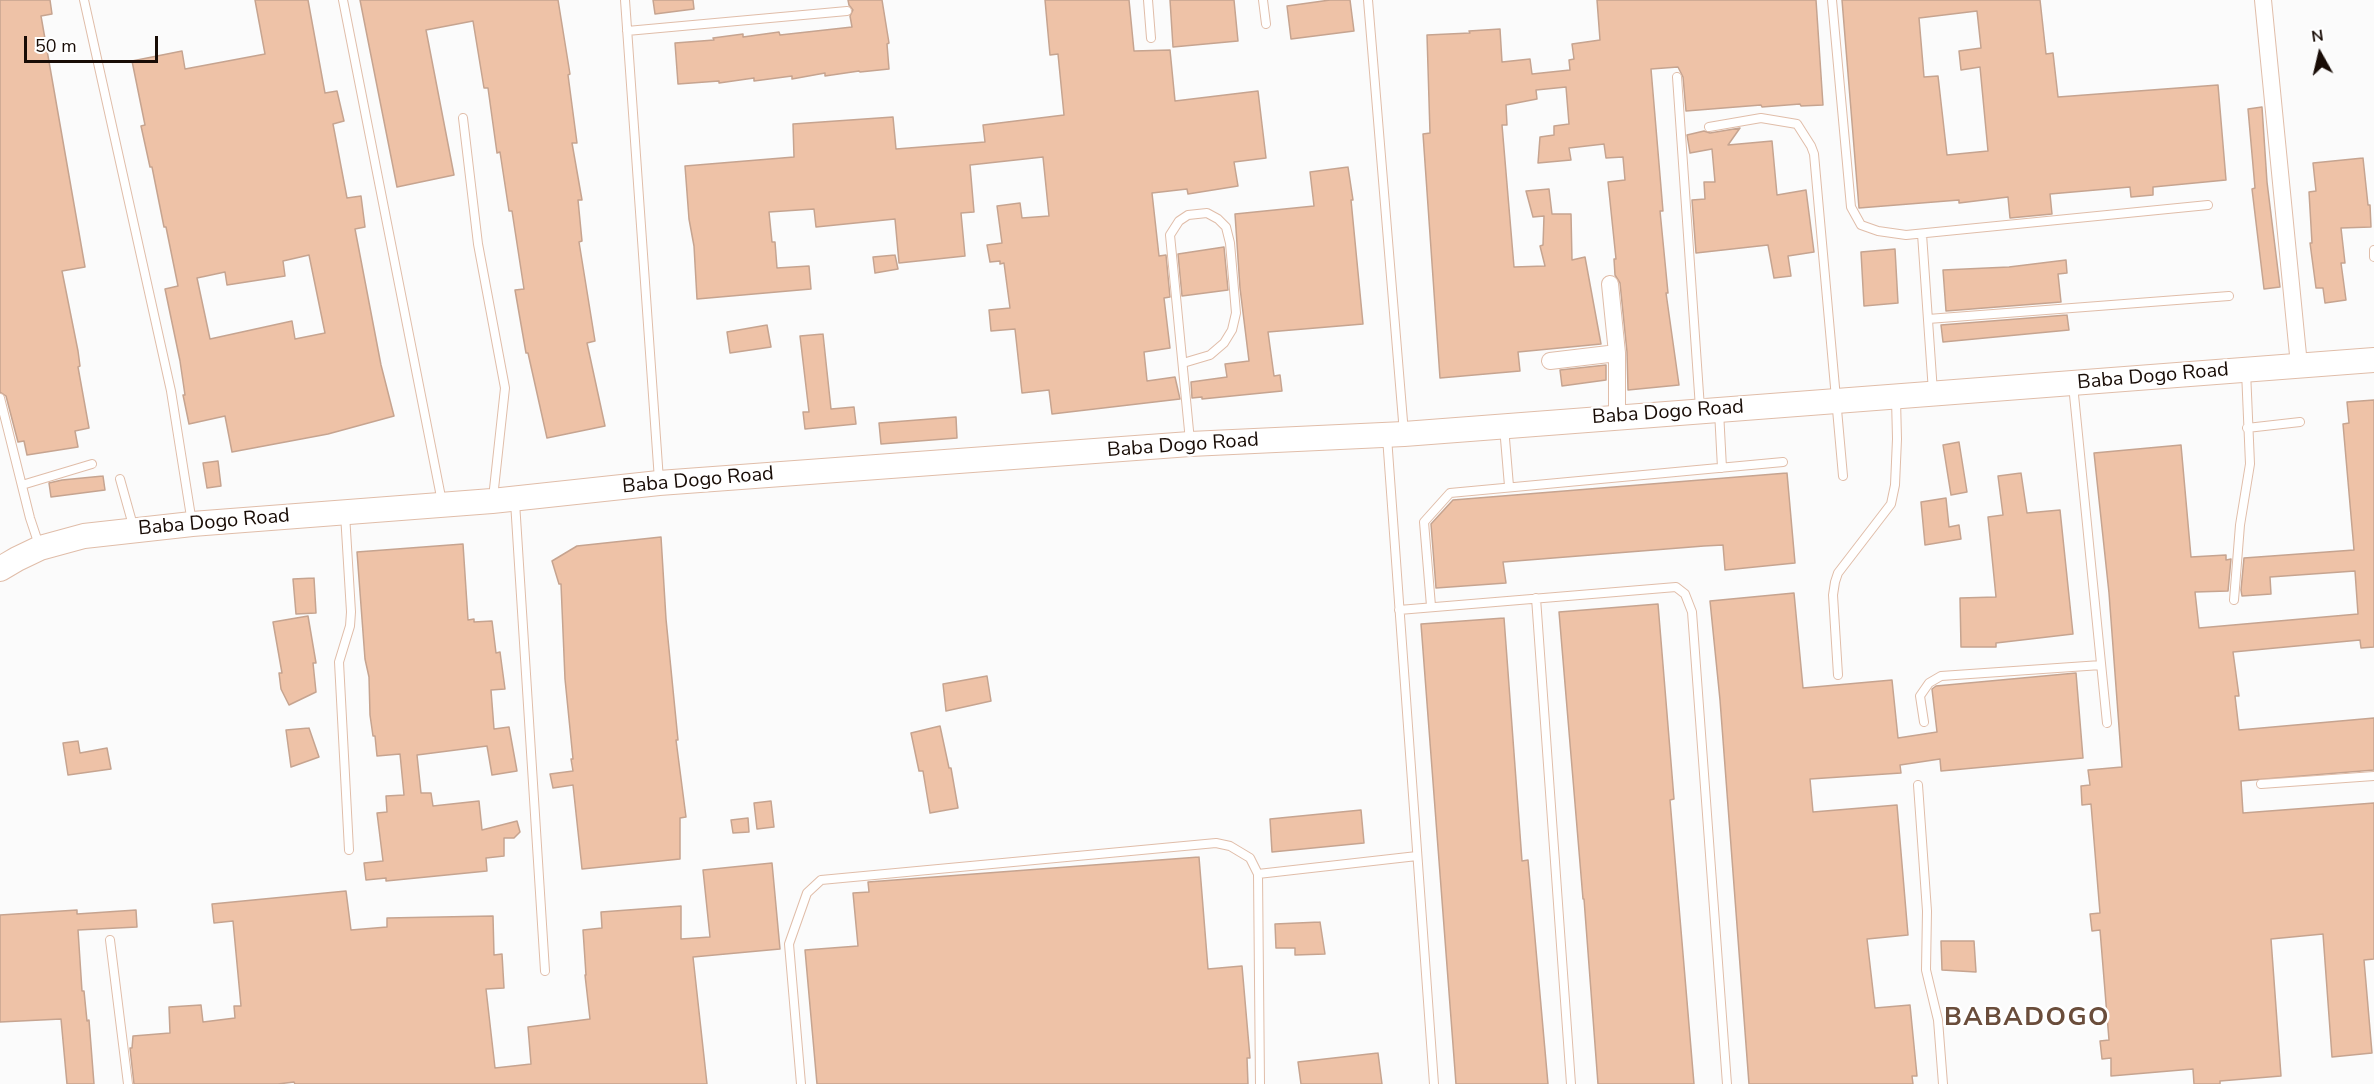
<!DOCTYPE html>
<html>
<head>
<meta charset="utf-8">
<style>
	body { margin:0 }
	#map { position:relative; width:2374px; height:1084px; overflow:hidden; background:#fbfbfb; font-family:"Nunito Sans",sans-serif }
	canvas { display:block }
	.north { position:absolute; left:2290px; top:24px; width:60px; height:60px; -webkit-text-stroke:4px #fff; paint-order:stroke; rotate:352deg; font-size:16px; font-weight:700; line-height:24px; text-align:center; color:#180c06 }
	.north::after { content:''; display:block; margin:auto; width:21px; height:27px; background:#180c06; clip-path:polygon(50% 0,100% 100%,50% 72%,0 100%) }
	.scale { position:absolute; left:24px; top:36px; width:134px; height:27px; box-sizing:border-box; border:3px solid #180c06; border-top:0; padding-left:8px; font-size:18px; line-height:21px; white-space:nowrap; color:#180c06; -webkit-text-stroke:4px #fff; paint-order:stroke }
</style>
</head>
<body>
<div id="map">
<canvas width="2374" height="1084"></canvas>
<div class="north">N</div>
<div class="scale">50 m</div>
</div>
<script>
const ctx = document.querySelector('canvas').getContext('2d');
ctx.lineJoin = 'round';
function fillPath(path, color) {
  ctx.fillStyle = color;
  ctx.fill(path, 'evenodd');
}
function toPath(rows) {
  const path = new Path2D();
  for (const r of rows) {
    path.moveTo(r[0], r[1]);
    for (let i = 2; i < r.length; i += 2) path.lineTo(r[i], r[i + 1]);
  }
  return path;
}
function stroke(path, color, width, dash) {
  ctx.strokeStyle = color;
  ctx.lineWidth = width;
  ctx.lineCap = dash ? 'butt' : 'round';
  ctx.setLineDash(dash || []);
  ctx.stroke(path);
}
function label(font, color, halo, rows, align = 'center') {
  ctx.font = font + ' "Nunito Sans",sans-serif';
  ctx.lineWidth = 5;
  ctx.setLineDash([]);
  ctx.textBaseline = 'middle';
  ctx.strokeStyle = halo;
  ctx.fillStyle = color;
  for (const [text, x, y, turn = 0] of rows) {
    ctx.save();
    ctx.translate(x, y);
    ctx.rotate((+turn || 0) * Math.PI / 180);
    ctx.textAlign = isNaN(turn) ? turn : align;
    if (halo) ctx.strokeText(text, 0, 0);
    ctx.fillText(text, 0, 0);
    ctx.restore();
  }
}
const building = toPath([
	[0,0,50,0,52,14,41,16,85,267,62,271,78,351,80,366,78,367,89,428,75,431,78,447,27,455,24,441,18,442,6,396,0,392,0,0],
	[255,0,308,0,325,93,337,91,344,121,333,124,347,198,361,196,365,227,355,229,381,365,394,416,328,434,232,452,225,416,189,424,183,395,185,395,180,361,165,289,178,286,166,227,164,227,152,167,150,167,141,126,145,125,132,61,182,51,185,69,265,54,255,0],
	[309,255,325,333,295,339,292,321,210,339,197,278,225,272,227,285,285,276,283,261,309,255],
	[360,0,558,0,570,74,568,75,577,143,572,143,582,200,578,200,582,241,579,242,595,341,587,343,605,426,547,438,528,353,526,353,515,290,524,289,512,211,509,211,500,152,497,153,488,88,484,88,473,21,426,30,454,175,397,187,360,0],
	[653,0,693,0,694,9,655,14,653,0],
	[848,0,882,0,889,43,887,44,889,69,860,72,859,71,825,76,825,73,792,79,792,76,754,81,754,78,719,83,719,81,678,84,675,43,714,40,713,38,743,34,743,37,779,32,780,35,852,27,850,16,853,10,849,5,848,0],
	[1045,0,1129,0,1134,51,1170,50,1175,101,1258,91,1266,158,1234,162,1238,186,1188,194,1187,189,1152,193,1159,256,1166,255,1170,297,1164,298,1170,348,1144,352,1147,381,1175,377,1180,399,1052,414,1049,390,1022,393,1015,329,991,331,989,310,1010,308,1004,263,1000,264,1000,261,990,262,987,245,1002,243,997,206,1020,203,1022,218,1049,216,1043,157,970,165,974,212,961,213,965,256,899,263,895,219,816,227,814,209,769,212,772,242,775,242,777,268,809,266,811,289,697,299,694,246,689,219,685,166,794,157,793,124,893,117,896,149,985,142,983,125,1064,115,1058,54,1050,55,1045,0],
	[1170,0,1234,0,1238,41,1173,47,1170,0],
	[1330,0,1350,0,1354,31,1291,39,1287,6,1330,0],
	[1597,0,1816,0,1823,105,1801,106,1800,104,1762,107,1761,105,1686,111,1683,77,1678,67,1651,69,1663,211,1660,211,1668,293,1666,293,1679,385,1628,390,1627,352,1620,283,1615,275,1614,259,1616,259,1608,182,1625,180,1623,157,1606,158,1604,144,1569,148,1571,160,1538,163,1540,137,1554,135,1554,126,1569,124,1566,87,1536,90,1537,99,1506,105,1507,125,1502,125,1514,267,1545,266,1540,246,1543,245,1544,216,1533,217,1526,191,1549,189,1552,214,1571,214,1572,260,1585,257,1601,344,1518,352,1520,371,1440,378,1423,134,1430,133,1427,35,1470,33,1469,31,1500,29,1502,62,1530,59,1532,74,1570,70,1569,60,1574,59,1572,44,1600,40,1597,0],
	[1842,0,2040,0,2046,54,2053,53,2058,97,2218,85,2226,180,2153,187,2153,195,2131,197,2130,187,2050,194,2052,214,2010,218,2008,197,1959,203,1959,200,1859,208,1842,0],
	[1977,11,1981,48,1959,51,1961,70,1980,67,1988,151,1947,155,1938,76,1924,77,1919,18,1977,11],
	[2262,107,2267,182,2280,287,2264,289,2252,189,2255,188,2248,109,2262,107],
	[1740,128,1728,145,1772,141,1777,195,1806,190,1814,252,1788,256,1791,276,1774,278,1768,245,1696,253,1692,200,1705,199,1704,182,1715,182,1712,149,1690,153,1687,135,1704,131,1710,133,1740,128],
	[2363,158,2368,205,2370,205,2371,227,2341,228,2345,263,2341,263,2346,300,2325,303,2323,288,2316,288,2310,243,2312,243,2309,192,2316,191,2313,163,2363,158],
	[1348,167,1353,200,1351,200,1363,324,1268,332,1274,376,1280,375,1282,391,1202,399,1202,397,1192,398,1191,382,1227,377,1225,364,1249,361,1240,288,1235,214,1314,206,1310,172,1348,167],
	[1224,247,1228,290,1182,296,1178,254,1224,247],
	[1895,249,1898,303,1864,306,1861,252,1895,249],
	[895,255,898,269,875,273,873,257,895,255],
	[2066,260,2067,273,2058,274,2061,302,1946,311,1943,270,2009,267,2066,260],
	[2067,315,2069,330,1943,342,1941,325,2067,315],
	[767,325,771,347,730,353,727,332,767,325],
	[823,334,831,409,854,407,856,424,805,429,803,412,809,412,800,336,823,334],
	[1606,365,1606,380,1562,386,1560,370,1606,365],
	[2374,400,2374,647,2361,648,2360,640,2233,652,2239,696,2235,696,2239,730,2374,718,2374,770,2241,781,2243,813,2374,803,2374,959,2364,960,2372,1053,2332,1057,2323,934,2271,939,2281,1076,2220,1081,2220,1084,2194,1084,2193,1069,2111,1076,2111,1058,2102,1059,2100,1041,2109,1040,2100,930,2092,931,2090,914,2100,913,2091,804,2082,805,2081,786,2090,785,2088,770,2122,767,2109,593,2094,453,2181,445,2191,557,2226,555,2226,560,2231,559,2228,591,2195,592,2199,628,2358,614,2355,571,2270,577,2271,594,2242,596,2241,590,2244,558,2354,550,2343,424,2349,423,2347,402,2374,400],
	[956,417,957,438,881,444,879,423,956,417],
	[1959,442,1967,492,1951,495,1943,445,1959,442],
	[218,461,221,486,207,488,203,463,218,461],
	[1787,473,1795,563,1725,570,1723,545,1704,546,1503,562,1506,583,1436,588,1431,524,1453,500,1787,473],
	[2021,473,2027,513,2060,510,2073,634,1996,643,1996,647,1961,647,1960,598,1996,597,1988,517,2003,515,1998,476,2021,473],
	[103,476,105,490,51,497,49,483,62,480,103,476],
	[1946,498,1949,527,1959,525,1961,539,1925,545,1921,502,1946,498],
	[661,537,666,619,678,740,676,740,686,817,680,818,680,859,582,869,573,785,553,788,550,774,573,771,571,759,573,759,565,679,561,584,559,584,552,561,577,546,661,537],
	[463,544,468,620,474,619,474,622,492,621,496,653,500,652,505,689,491,690,494,729,509,727,517,771,492,775,487,746,417,755,421,793,431,793,433,806,479,801,482,830,517,821,520,832,514,838,504,838,504,856,486,858,487,871,386,881,386,878,366,880,364,863,383,861,377,813,387,812,386,796,404,795,400,754,377,756,375,736,373,736,370,715,369,677,365,659,357,552,463,544],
	[314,578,316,613,296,614,293,579,314,578],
	[1794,593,1803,688,1892,680,1898,738,1937,732,1932,689,1936,686,2076,673,2083,758,1941,771,1940,759,1900,765,1901,773,1810,779,1813,812,1897,805,1908,935,1867,939,1875,1008,1910,1005,1917,1076,1912,1076,1913,1084,1749,1084,1720,700,1710,601,1794,593],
	[1658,604,1674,799,1670,800,1694,1084,1598,1084,1584,899,1583,899,1559,612,1658,604],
	[308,616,316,663,313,663,316,692,289,705,281,689,279,673,282,673,273,622,308,616],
	[1504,618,1522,861,1528,860,1548,1084,1456,1084,1421,624,1504,618],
	[987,676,991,701,946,711,943,684,987,676],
	[940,726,949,768,951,768,958,808,930,813,923,771,919,771,911,733,940,726],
	[309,728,319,757,291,767,286,730,309,728],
	[78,741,80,753,107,748,111,769,68,775,63,743,78,741],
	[771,801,774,827,757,829,754,803,771,801],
	[1361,810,1364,843,1272,852,1270,819,1361,810],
	[748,818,749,832,733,833,731,820,748,818],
	[1199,857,1208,969,1242,966,1250,1058,1247,1058,1248,1084,817,1084,805,950,858,946,853,893,869,892,868,882,1199,857],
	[772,863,780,949,693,957,707,1084,295,1084,294,1082,278,1084,134,1084,130,1048,132,1048,133,1036,170,1033,169,1007,201,1005,203,1022,235,1018,234,1006,241,1006,233,921,214,923,212,904,346,891,351,930,387,927,387,918,493,916,494,955,502,954,504,988,486,989,495,1068,531,1064,528,1027,590,1019,585,975,586,975,583,930,602,928,601,912,681,906,681,939,710,937,703,870,772,863],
	[77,910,77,914,136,910,137,927,78,930,82,991,84,991,87,1021,89,1020,94,1084,67,1084,61,1019,0,1022,0,915,77,910],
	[1320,922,1325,954,1295,955,1295,948,1276,948,1275,924,1320,922],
	[1941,941,1974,941,1976,972,1942,970,1941,941],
	[1378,1053,1382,1084,1301,1084,1298,1062,1378,1053]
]);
const lane = toPath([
	[84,0,171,391,192,523],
	[343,0,442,502],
	[625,0,659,480],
	[1148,0,1151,38],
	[1263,0,1266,24],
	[1368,0,1404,433],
	[1832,0,1851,207,1861,225,1878,231,1906,235,2208,205],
	[627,31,847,11],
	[1677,77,1700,408],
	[463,118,478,244,505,388,493,498],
	[1709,127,1761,118,1797,124,1811,146,1814,154,1843,476],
	[1922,234,1933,392],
	[2374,250,2374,257],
	[1928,319,2229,296],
	[1183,363,1210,355,1224,343,1232,330,1236,313,1230,243,1226,227,1218,219,1207,213,1188,215,1179,221,1170,235,1190,441],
	[2073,385,2107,723],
	[0,398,30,518,39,545],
	[1719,411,1722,468],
	[1504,427,1509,486],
	[2247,428,2300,422],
	[1387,437,1434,1084],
	[120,479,134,529],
	[22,485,92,464],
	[515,502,545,971],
	[345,514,351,612,350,626,339,662,349,850],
	[1536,598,1571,1084],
	[2234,600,2240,525,2250,464,2246,371],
	[1431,606,1424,522,1450,493,1783,462],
	[1399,610,1676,587,1685,594,1692,612,1727,1084],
	[1838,675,1833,595,1835,582,1838,573,1891,504,1895,485,1897,439,1896,399],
	[1924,722,1920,696,1929,683,1941,676,2101,665],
	[2261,784,2374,776],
	[1918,785,1927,911,1926,970,1938,1020,1943,1084],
	[1258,874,1417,856],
	[110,940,128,1084],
	[801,1084,789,944,807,893,821,880,1216,843,1230,846,1250,858,1258,874,1260,1084]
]);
const street = toPath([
	[2263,0,2299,365],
	[1610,284,1617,353],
	[1550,361,1617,353,1617,416]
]);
const secondary = toPath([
	[0,569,17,559,40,548,84,536,192,524,492,501,659,483,1190,444,1404,434,2374,360]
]);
const streetNames = [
	["Baba Dogo Road",2153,377,-5],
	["Baba Dogo Road",1668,413,-4],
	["Baba Dogo Road",1183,446,-4],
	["Baba Dogo Road",698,481,-5],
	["Baba Dogo Road",214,523,-5]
];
const districtNames = [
	["BABADOGO",2027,1019]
];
fillPath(building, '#eec2a7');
stroke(building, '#c6a490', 1.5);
stroke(lane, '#e0bda9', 10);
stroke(street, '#e0bda9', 18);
stroke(secondary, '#e0bda9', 26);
stroke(lane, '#fff', 8);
stroke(street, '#fff', 16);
stroke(secondary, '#fff', 24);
label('20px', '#180c06', '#fff', streetNames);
ctx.letterSpacing = '1.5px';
label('bold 26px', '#6a4d3b', '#fff', districtNames);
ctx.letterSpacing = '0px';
</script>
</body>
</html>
